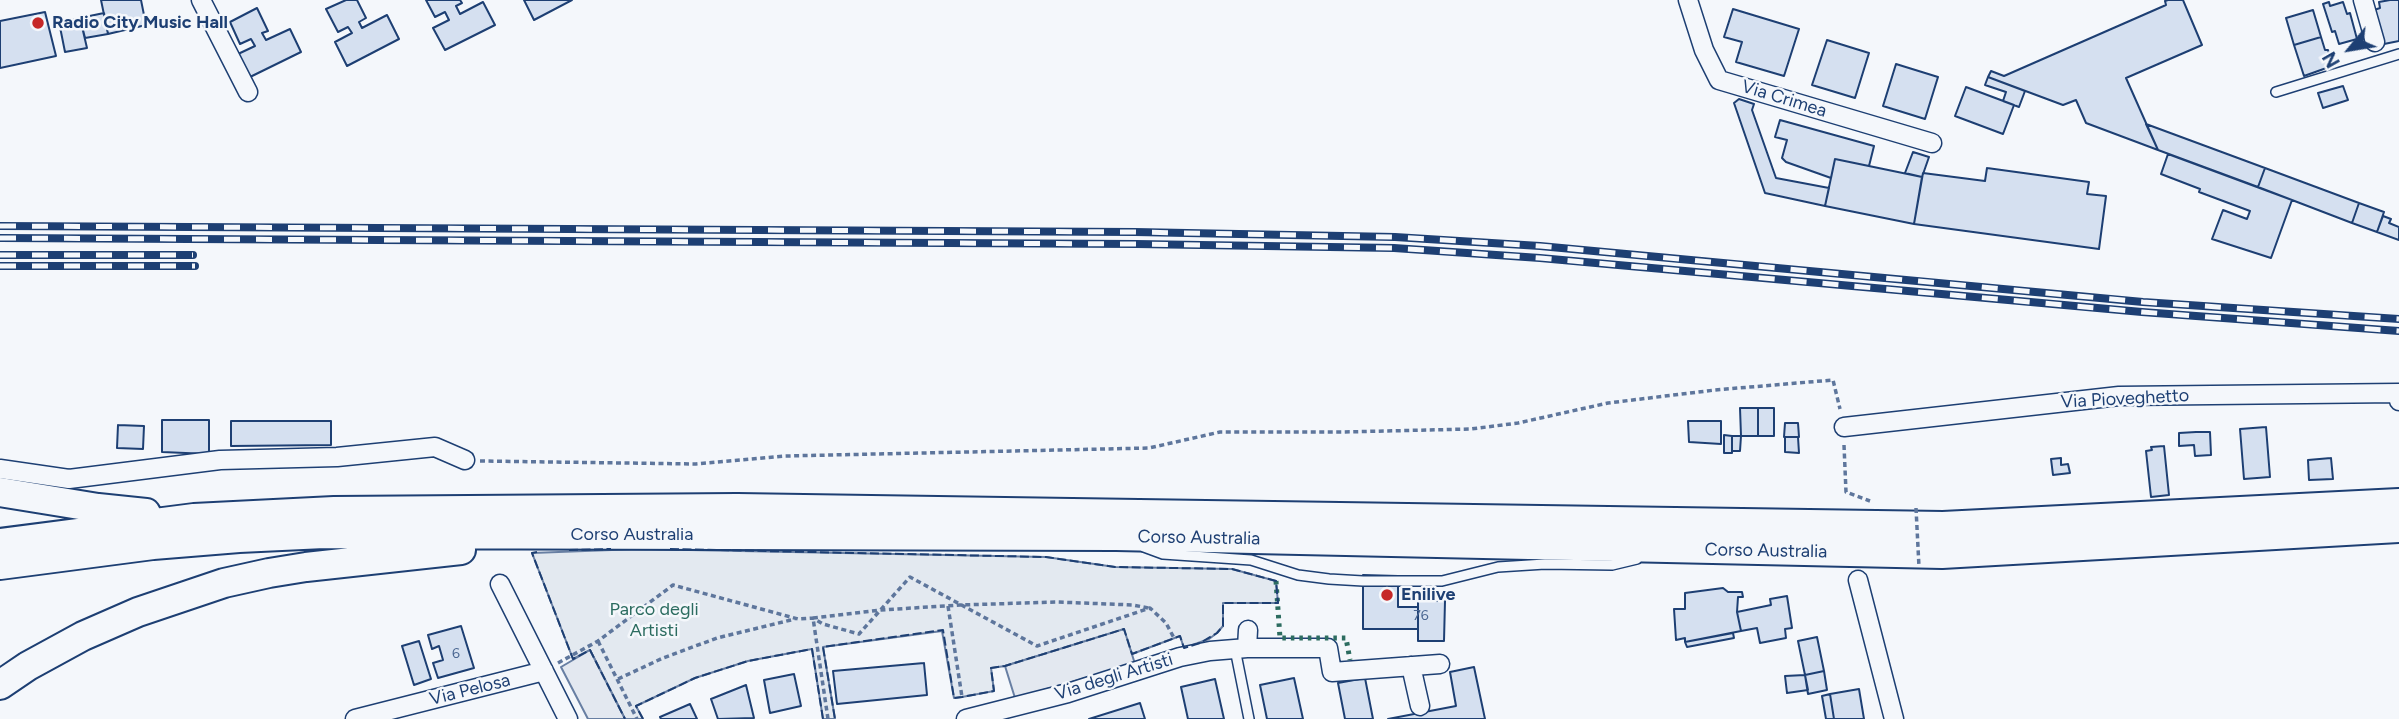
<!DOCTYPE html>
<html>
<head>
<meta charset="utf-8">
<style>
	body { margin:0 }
	#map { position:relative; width:2399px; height:719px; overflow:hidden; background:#f4f7fb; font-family:Figtree,sans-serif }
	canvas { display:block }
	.north { position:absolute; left:2315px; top:14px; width:70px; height:70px; -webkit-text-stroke:5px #f4f7fb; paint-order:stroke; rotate:240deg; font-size:19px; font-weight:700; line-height:28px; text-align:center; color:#1d3f73 }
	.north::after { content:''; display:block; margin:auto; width:24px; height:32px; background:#1d3f73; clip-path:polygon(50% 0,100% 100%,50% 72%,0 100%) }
</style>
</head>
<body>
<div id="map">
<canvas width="2399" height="719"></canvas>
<div class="north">N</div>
</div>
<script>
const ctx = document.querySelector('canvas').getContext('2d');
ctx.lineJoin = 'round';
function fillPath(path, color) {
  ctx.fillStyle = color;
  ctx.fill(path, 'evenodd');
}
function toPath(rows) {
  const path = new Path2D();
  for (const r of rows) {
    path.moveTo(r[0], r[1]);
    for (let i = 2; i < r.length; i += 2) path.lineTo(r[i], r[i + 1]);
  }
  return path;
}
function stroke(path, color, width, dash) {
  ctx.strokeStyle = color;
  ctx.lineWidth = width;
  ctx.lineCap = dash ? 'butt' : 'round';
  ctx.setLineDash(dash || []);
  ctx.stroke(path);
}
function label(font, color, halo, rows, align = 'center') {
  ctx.font = font + ' Figtree,sans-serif';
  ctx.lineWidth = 5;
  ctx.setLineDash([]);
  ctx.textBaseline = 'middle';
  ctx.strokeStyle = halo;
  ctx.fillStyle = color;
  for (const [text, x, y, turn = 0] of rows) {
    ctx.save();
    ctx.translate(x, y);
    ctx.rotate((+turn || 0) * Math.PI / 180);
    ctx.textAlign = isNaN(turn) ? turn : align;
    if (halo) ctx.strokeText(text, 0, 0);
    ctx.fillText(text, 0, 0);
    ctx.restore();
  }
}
const green = toPath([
	[638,549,1046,557,1115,567,1232,569,1276,581,1278,603,1223,603,1223,626,1217,633,1209,639,1184,648,1180,636,1132,654,1123,630,1005,666,991,668,994,691,962,697,954,698,942,631,823,647,835,719,823,719,812,649,748,661,695,678,636,706,643,719,625,719,590,650,573,659,532,553,638,549]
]);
const parking = toPath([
	[1124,629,1135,664,1015,698,1005,666,1124,629],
	[590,650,625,719,588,719,561,667,590,650]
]);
const building = toPath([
	[101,0,141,0,146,25,108,34,101,0],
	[346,0,357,0,366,18,359,22,362,28,387,15,399,39,347,66,335,42,352,33,348,27,338,32,326,9,346,0],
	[426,0,460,0,462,3,456,6,460,14,483,2,495,25,445,50,433,28,449,20,445,12,435,17,426,0],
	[524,0,572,0,534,20,524,0],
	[2168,0,2183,0,2202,45,2126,78,2158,150,2086,123,2076,100,2063,105,1988,77,1991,71,2004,76,2166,5,2165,1,2168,0],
	[2390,0,2399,0,2399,41,2384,44,2374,10,2380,8,2379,2,2390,0],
	[2329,2,2330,6,2343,2,2347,14,2350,13,2357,39,2339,44,2335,31,2332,32,2323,4,2329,2],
	[257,8,268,31,262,33,266,40,290,29,301,52,250,77,238,54,255,46,251,39,240,44,230,22,257,8],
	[1733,9,1799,29,1784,76,1736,62,1742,42,1724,37,1733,9],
	[2313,10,2321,37,2294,45,2286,18,2313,10],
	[45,12,56,56,0,68,0,21,45,12],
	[104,13,108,34,85,38,80,18,104,13],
	[80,18,87,48,65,52,59,22,80,18],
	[2321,37,2325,50,2328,50,2332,66,2304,76,2294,45,2321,37],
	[1827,40,1869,53,1855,98,1812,85,1827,40],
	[1896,64,1938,77,1925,119,1883,106,1896,64],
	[1988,77,2025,91,2019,107,2003,101,2006,92,1985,85,1988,77],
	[2343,86,2348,100,2323,108,2318,93,2343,86],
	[1966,87,2014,105,2003,134,1955,116,1966,87],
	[1739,99,1754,104,1752,110,1776,178,1829,188,1825,206,1765,193,1734,103,1739,99],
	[1780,120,1874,146,1869,166,1835,159,1831,178,1786,162,1782,158,1787,140,1775,137,1780,120],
	[2146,124,2265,168,2258,187,2158,150,2146,124],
	[1913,152,1929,157,1922,177,1905,173,1913,152],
	[2168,154,2292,200,2271,258,2212,239,2223,210,2247,219,2250,211,2199,192,2200,189,2161,174,2168,154],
	[1835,159,1922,177,1914,224,1825,206,1835,159],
	[1987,168,2089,182,2087,194,2106,196,2099,249,1914,224,1923,173,1985,181,1987,168],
	[2265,168,2359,203,2352,223,2258,187,2265,168],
	[2359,203,2384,212,2377,232,2352,223,2359,203],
	[2383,216,2391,219,2389,223,2399,227,2399,240,2377,232,2383,216],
	[1740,408,1758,408,1758,436,1741,436,1740,408],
	[1758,408,1774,408,1774,436,1758,436,1758,408],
	[162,420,209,420,209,454,162,452,162,420],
	[231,421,331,421,331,445,231,446,231,421],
	[1688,421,1721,421,1721,444,1689,442,1688,421],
	[1785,423,1798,423,1799,437,1784,437,1785,423],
	[118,425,144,426,143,449,117,448,118,425],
	[2266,427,2270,477,2244,479,2240,429,2266,427],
	[2196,432,2210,432,2211,455,2195,456,2194,445,2179,446,2179,433,2196,432],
	[1724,435,1732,436,1732,453,1724,453,1724,435],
	[1732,436,1741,436,1740,451,1732,451,1732,436],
	[1785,437,1798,437,1799,453,1785,452,1785,437],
	[2164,446,2169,495,2151,497,2146,451,2152,450,2151,447,2164,446],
	[2061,458,2061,465,2068,464,2070,473,2053,475,2051,459,2061,458],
	[2331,458,2333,479,2309,480,2308,460,2331,458],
	[1363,575,1398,576,1398,607,1418,607,1418,629,1363,629,1363,575],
	[1723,588,1728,592,1742,592,1743,597,1738,597,1737,612,1741,631,1685,642,1685,638,1676,640,1674,609,1685,609,1685,593,1723,588],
	[1787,596,1792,628,1785,629,1786,638,1760,643,1757,628,1741,631,1737,612,1771,605,1770,599,1787,596],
	[1418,601,1445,601,1444,641,1418,641,1418,601],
	[461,626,474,668,438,678,433,663,443,660,439,646,432,649,428,635,461,626],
	[1733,633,1734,638,1687,647,1685,642,1733,633],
	[1817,637,1824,671,1805,675,1798,641,1817,637],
	[419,641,431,679,414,685,402,646,419,641],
	[924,663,927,695,837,704,833,671,924,663],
	[1474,667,1485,719,1388,719,1456,706,1450,672,1474,667],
	[1824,671,1827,690,1808,694,1805,675,1824,671],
	[794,674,801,706,770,713,764,680,794,674],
	[1805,675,1808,690,1787,693,1785,676,1805,675],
	[1294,678,1303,719,1267,719,1260,685,1294,678],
	[1365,678,1373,719,1345,719,1338,683,1365,678],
	[1215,679,1224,719,1188,719,1181,687,1215,679],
	[746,685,754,718,718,719,711,699,746,685],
	[1859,689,1864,719,1834,719,1830,694,1859,689],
	[1830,694,1834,719,1826,719,1822,696,1830,694],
	[1140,703,1145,719,1089,719,1140,703],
	[690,704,697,719,661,719,660,717,690,704]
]);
const path = toPath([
	[1844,445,1846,492,1870,501],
	[480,461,696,464,785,456,1149,448,1220,432,1343,432,1471,429,1518,423,1608,403,1715,390,1833,380,1840,409],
	[948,606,962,697],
	[598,641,637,719],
	[558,663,598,641,673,585,798,619,813,618,823,624,859,634,910,577,1037,646,1150,608,1166,623,1174,638],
	[618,679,663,658,717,638,795,619],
	[828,719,813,618,881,610,960,605,1057,602,1133,605,1148,608]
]);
const service = toPath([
	[2276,92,2399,54],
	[1144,547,1163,554,1251,560,1298,575,1329,579,1363,581,1442,581,1498,567,1545,564,1612,565,1637,559],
	[1235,649,1249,719]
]);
const minor = toPath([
	[201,0,248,92],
	[1688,0,1704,50,1719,80,1932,143],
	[2363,0,2375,42],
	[1844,427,2119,396,2398,393,2399,401],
	[0,469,69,479,220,460,337,457,435,447,465,460],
	[1858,580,1894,719],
	[500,584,568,719],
	[1247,648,1328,648,1332,672,1440,664],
	[1411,666,1420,706],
	[355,719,544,671],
	[966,719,1068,693,1180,657,1210,651,1247,648,1248,630]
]);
const trunk = toPath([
	[0,492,98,508,146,513],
	[0,543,194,518,334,511,737,508,1943,526,2399,503],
	[0,565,153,545,239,538,324,534,1116,536,1942,554,2399,528],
	[0,685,28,666,83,636,138,612,224,583,269,573,306,567,461,550]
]);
const rail = toPath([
	[0,226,1135,232,1395,237,1540,246,2143,302,2399,319],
	[0,238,1136,244,1394,248,1540,258,2142,312,2399,331],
	[0,255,193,255],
	[0,266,195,266]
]);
const pathBridge = toPath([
	[1916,508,1919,567]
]);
const hedge = toPath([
	[1276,581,1280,638,1346,638,1350,660]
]);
const fence = toPath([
	[670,549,1046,557,1115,567,1232,569,1276,581,1278,603,1223,603,1223,626,1217,633,1200,643,1184,648,1180,636,1132,654,1124,629,1005,666,991,668,994,691,962,697,954,698,943,630,823,647,835,719],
	[569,550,611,549],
	[537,552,532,553,573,659,590,650,625,719],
	[643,719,636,706,695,678,748,661,812,649,823,719]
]);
const markers = [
	[38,23,7,"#c62828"],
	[1387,595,7,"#c62828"]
];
const numberNames = [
	["76",1421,616],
	["6",456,654]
];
const poiNames = [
	["Radio City Music Hall",52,23],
	["Enilive",1401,595]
];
const streetNames = [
	["Via Crimea",1784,99,17],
	["Via Pioveghetto",2125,399,-3],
	["Corso Australia",632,535],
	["Corso Australia",1199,538,1],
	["Corso Australia",1766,551,1],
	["Via degli Artisti",1114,677,-17],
	["Via Pelosa",470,690,-14]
];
const parkNames = [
	["Parco degli",654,610],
	["Artisti",654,631]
];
fillPath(green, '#e3e9f0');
stroke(green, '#687fa3', 2);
fillPath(parking, '#e3e8f0');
stroke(parking, '#687fa3', 2);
fillPath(building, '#d5e0f0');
stroke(building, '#1d3f73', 2);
stroke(service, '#1d3f73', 12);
stroke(minor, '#1d3f73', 21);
stroke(trunk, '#1d3f73', 32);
stroke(path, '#5e769c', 3.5, [5, 3.5]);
stroke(service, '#f4f7fb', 9);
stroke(minor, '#f4f7fb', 18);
stroke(trunk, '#f4f7fb', 28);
stroke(rail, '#1d3f73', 8);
stroke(rail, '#f4f7fb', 5, [16]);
stroke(pathBridge, '#5e769c', 3.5, [5, 3.5]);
stroke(hedge, '#2c6c60', 5, [3.5, 5]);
stroke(fence, '#1d3f73', 2, [9, 3.5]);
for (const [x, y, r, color] of markers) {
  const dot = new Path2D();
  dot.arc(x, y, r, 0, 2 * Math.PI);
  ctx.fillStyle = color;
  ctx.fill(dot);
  stroke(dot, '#f4f7fb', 2.5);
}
label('14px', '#4b6792', null, numberNames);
label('bold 18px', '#1d3f73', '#f4f7fb', poiNames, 'left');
label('18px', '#1d3f73', '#f4f7fb', streetNames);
label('18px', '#2c6c60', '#f4f7fb', parkNames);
</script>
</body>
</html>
